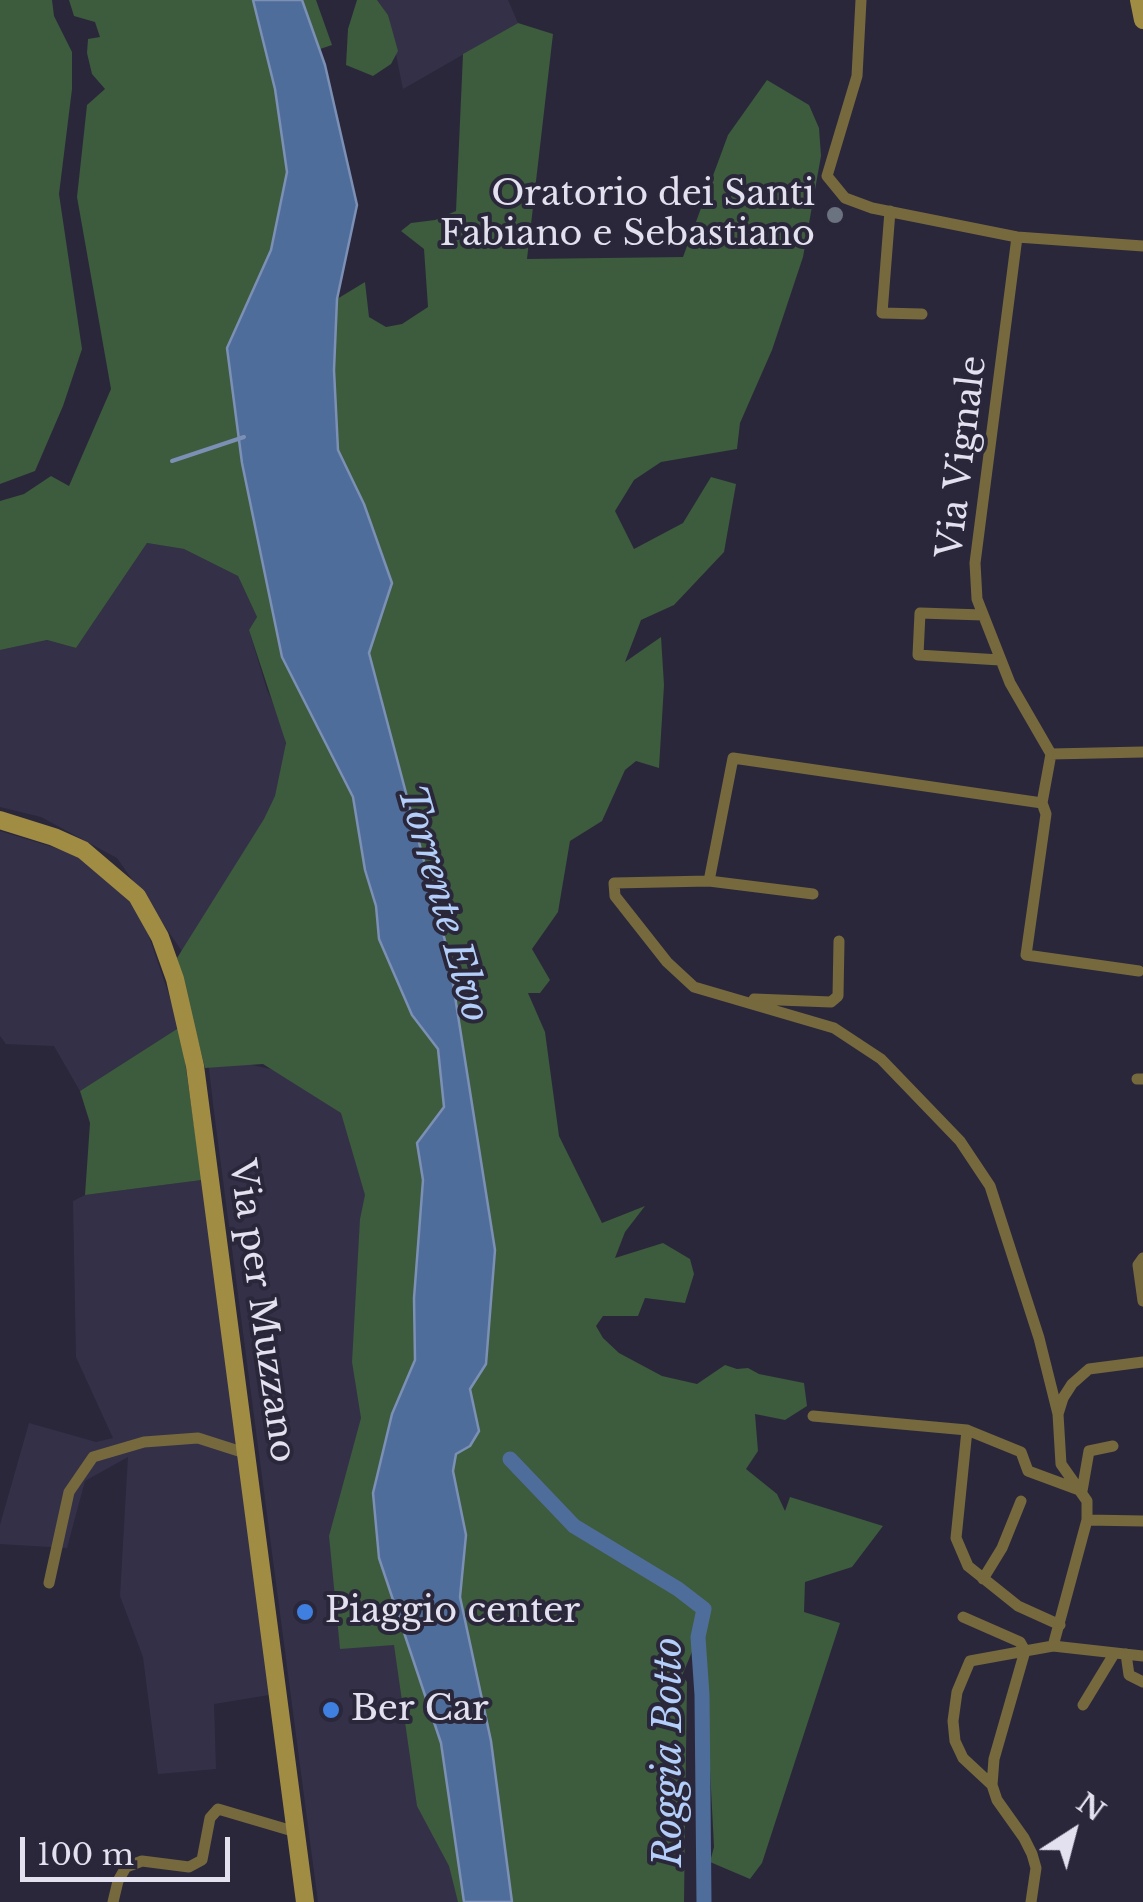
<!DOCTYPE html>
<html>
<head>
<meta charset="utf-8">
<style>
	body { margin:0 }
	#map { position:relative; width:1143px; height:1902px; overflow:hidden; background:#2a273b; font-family:"Libre Baskerville",serif }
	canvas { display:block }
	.north { position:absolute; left:1023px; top:1782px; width:100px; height:100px; -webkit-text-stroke:8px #2a273b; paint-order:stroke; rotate:36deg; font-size:28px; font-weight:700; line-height:40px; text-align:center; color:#e3e1ef }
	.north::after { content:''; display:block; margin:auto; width:35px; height:45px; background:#e3e1ef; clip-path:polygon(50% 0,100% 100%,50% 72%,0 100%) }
	.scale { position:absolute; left:20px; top:1837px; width:210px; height:45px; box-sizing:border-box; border:5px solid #e3e1ef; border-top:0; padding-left:12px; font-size:30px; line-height:35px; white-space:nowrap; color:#e3e1ef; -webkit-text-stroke:8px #2a273b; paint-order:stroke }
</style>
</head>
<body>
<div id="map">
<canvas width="1143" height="1902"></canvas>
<div class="north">N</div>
<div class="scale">100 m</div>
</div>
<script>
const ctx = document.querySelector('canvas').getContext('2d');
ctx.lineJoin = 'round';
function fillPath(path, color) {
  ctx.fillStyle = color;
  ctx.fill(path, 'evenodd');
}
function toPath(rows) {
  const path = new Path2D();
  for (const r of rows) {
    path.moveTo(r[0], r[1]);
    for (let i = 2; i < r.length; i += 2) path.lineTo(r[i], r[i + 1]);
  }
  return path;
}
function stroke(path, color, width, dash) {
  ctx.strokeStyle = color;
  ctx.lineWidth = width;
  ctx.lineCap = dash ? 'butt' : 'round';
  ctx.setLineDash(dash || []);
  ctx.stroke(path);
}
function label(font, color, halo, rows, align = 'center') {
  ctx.font = font + ' "Libre Baskerville",serif';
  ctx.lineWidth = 8;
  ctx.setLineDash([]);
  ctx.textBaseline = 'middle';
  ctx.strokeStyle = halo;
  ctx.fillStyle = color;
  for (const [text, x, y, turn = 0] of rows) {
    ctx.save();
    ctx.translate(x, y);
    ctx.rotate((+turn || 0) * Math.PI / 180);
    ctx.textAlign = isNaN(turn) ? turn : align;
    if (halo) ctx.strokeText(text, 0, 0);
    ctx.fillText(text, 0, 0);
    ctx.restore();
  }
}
const built = toPath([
	[377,0,508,0,518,23,403,89,388,15],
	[147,543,184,549,238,576,257,617,249,630,267,690,282,722,292,780,186,957,117,858,41,817,0,807,0,650,47,640,76,648],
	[0,831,79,855,130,900,146,928,180,1027,80,1091,54,1046,6,1044,0,1036],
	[220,1058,284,1072,362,1109,464,1902,318,1902,214,1112,208,1060],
	[202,1180,259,1595,269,1695,214,1704,216,1769,158,1774,143,1657,120,1596,128,1457,85,1481,67,1548,0,1544,0,1525,29,1423,96,1442,113,1438,76,1357,73,1201,85,1195]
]);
const green = toPath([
	[0,0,52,0,54,16,72,52,72,89,59,194,82,349,63,406,35,471,0,484],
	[69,0,253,0,275,89,287,172,271,250,227,348,383,702,369,653,392,583,364,504,338,450,334,370,337,299,365,282,369,317,386,327,402,324,428,307,424,249,401,231,411,223,435,220,456,211,463,54,518,23,553,34,527,259,683,257,728,135,767,80,809,105,819,128,821,156,803,257,772,350,740,423,737,449,661,462,634,480,615,511,634,549,683,523,711,477,736,484,724,552,674,605,641,620,625,662,661,637,664,685,659,768,636,761,625,770,602,821,570,841,558,912,532,949,550,980,540,993,528,993,545,1032,559,1136,602,1223,645,1206,625,1232,615,1258,663,1243,690,1259,694,1274,685,1303,645,1298,638,1316,603,1316,596,1326,603,1338,619,1353,662,1376,697,1384,725,1365,737,1369,748,1368,759,1374,804,1383,807,1406,785,1420,755,1414,758,1451,746,1469,777,1494,785,1511,790,1497,883,1526,852,1567,805,1582,804,1612,840,1623,762,1863,750,1879,710,1862,714,1847,703,1635,706,1608,679,1587,629,1557,629,1561,699,1609,698,1637,682,1676,687,1682,684,1902,458,1902,449,1866,417,1806,394,1645,340,1649,329,1536,361,1418,352,1362,360,1219,365,1195,341,1113,263,1064,205,1068,177,958,264,819,275,796,286,743,249,630,257,617,238,576,184,549,147,543,76,648,47,640,0,650,0,501,24,494,51,476,69,486,111,389,77,197,87,105,105,89,92,74,87,53,88,39,100,37,95,22,74,16],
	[302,0,316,0,332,45,320,49],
	[357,0,377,0,388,15,398,51,391,64,373,76,346,65,348,29],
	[180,1027,202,1180,85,1195,90,1123,80,1091]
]);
const water = toPath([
	[253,0,302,0,325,65,357,205,337,299,334,370,338,450,364,504,392,583,369,653,448,952,495,1250,486,1364,470,1389,479,1431,470,1446,456,1454,453,1471,466,1535,460,1597,491,1741,512,1902,464,1902,441,1743,379,1558,373,1493,392,1414,415,1360,414,1298,423,1180,417,1143,444,1107,438,1049,412,1015,379,939,376,906,365,870,353,797,282,657,242,463,227,348,271,250,287,172,275,89,253,0]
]);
const stream = toPath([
	[172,461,244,437]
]);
const canal = toPath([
	[510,1459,574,1526,678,1589,704,1609,698,1637,702,1695,704,1902]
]);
const street = toPath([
	[861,0,857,76,827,176,845,198,872,208,1017,237,1143,246],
	[890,211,882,313,922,314],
	[1017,237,975,563,977,599,1010,683,1051,754],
	[983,615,920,613,918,655,1000,660],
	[1051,754,1042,803,1046,814,1026,955,1139,971],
	[1051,754,1143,752],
	[709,881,733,758,1042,803],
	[813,894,709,881,614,883,615,896,667,962,694,987,834,1028,881,1059,960,1141,990,1186,1039,1338,1058,1414],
	[754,999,831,1002,838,996,839,941],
	[1137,1079,1143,1079],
	[1143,1258,1138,1265,1143,1301],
	[813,1416,967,1430,1021,1452,1028,1471,1082,1491],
	[967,1430,956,1538,968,1566,1018,1606,1060,1625],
	[1082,1491,1089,1451,1113,1446],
	[1087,1520,1143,1521],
	[983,1579,1002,1548,1021,1501],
	[49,1583,69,1492,93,1457,144,1442,198,1438,248,1454],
	[963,1617,1020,1642,1025,1651],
	[1053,1646,1087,1520,1087,1501,1061,1464,1058,1414,1063,1398,1072,1384,1089,1369,1143,1362],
	[1126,1654,1129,1675,1143,1682],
	[1083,1705,1114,1654],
	[992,1785,963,1758,955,1741,953,1721,957,1692,970,1661,1025,1651],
	[113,1902,118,1881,126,1867,142,1861,189,1867,202,1860,210,1818,218,1809,296,1832],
	[1031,1902,1036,1868,1032,1854,1024,1838,997,1800,992,1785,994,1759,1025,1651,1053,1646,1143,1656]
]);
const secondary = toPath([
	[1139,0,1143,20],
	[0,820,54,837,83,850,137,896,160,937,175,979,195,1066,305,1902]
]);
const markers = [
	[835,215,10,"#6b7280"],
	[305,1612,10,"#3f7fe0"],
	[331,1710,10,"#3f7fe0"]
];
const poiNames = [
	["Oratorio dei Santi",815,195,"right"],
	["Fabiano e Sebastiano",815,235,"right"],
	["Piaggio center",325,1612],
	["Ber Car",351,1710]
];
const streetNames = [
	["Via Vignale",963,457,-83],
	["Via per Muzzano",261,1311,82]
];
const waterNames = [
	["Torrente Elvo",442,904,74],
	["Roggia Botto",670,1752,-90]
];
fillPath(built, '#343048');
fillPath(green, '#3d5b3d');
fillPath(water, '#4f6d9a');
stroke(water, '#7b90b4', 2.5);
stroke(stream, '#7b90b4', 4);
stroke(canal, '#4f6d9a', 15);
stroke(street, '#76693e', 11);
stroke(secondary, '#a18c44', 18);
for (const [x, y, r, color] of markers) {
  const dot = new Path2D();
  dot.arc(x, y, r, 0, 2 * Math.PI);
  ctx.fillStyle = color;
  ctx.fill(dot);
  stroke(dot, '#2a273b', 4);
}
label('35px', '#e3e1ef', '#2a273b', poiNames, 'left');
label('35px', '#e3e1ef', '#2a273b', streetNames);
label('italic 38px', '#b3cef8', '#2a273b', waterNames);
</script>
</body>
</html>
